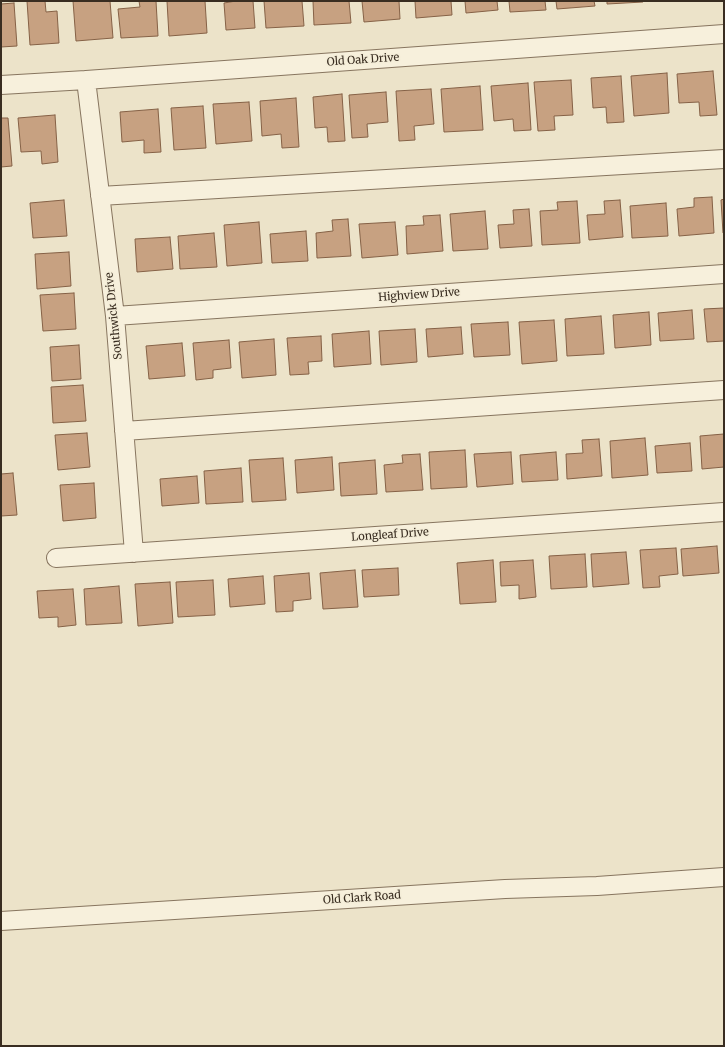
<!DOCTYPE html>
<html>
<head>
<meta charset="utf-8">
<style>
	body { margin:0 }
	#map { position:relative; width:725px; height:1047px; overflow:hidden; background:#ece3c9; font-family:Merriweather,serif }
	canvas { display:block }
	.frame { position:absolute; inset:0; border:2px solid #392d21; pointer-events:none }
</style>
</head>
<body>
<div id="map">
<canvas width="725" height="1047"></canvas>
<div class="frame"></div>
</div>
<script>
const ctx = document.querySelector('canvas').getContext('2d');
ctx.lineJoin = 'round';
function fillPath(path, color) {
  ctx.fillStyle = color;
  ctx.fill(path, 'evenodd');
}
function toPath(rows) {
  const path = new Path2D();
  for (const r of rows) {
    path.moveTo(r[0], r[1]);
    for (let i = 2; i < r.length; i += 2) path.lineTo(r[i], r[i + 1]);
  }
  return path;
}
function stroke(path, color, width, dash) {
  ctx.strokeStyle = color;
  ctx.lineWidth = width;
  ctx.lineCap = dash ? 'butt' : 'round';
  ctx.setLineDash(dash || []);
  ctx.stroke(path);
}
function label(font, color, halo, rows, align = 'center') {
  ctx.font = font + ' Merriweather,serif';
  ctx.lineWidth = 3;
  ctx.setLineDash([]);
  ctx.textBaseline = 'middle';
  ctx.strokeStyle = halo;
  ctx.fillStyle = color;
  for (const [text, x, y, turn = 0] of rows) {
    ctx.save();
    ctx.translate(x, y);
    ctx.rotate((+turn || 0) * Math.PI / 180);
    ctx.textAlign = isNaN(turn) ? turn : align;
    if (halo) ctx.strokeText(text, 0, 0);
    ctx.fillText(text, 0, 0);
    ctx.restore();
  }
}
const building = toPath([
	[27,1,45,1,46,12,57,11,59,43,30,45,27,1],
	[73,1,110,1,113,38,76,41,73,1],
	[139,1,156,1,158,36,121,38,118,9,140,7,139,1],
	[167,1,205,1,207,33,169,36,167,1],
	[236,1,253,1,255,28,226,30,224,3,236,1],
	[264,1,302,1,304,26,266,28,264,1],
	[313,1,349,1,351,23,314,25,313,1],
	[362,1,399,1,400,19,364,22,362,1],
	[415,1,451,1,452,15,416,18,415,1],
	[465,1,497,1,498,10,466,13,465,1],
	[509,1,545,1,546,10,510,12,509,1],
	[556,1,594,1,595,6,557,9,556,1],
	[607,1,643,1,643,2,607,4,607,1],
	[14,3,17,46,1,47,1,4,14,3],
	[713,71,717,115,700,116,699,102,679,103,677,74,713,71],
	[667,73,669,113,634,116,631,76,667,73],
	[621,76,624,122,607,123,606,107,593,108,591,78,621,76],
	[571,80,573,115,554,116,555,130,538,131,534,82,571,80],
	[528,83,531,130,514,131,513,119,494,121,491,86,528,83],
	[480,86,483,130,444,132,441,89,480,86],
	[431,89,434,124,414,126,415,140,399,141,396,91,431,89],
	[386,92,388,122,367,124,368,137,352,138,349,95,386,92],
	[342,94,345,141,328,142,327,127,315,128,313,97,342,94],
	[296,98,299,147,282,148,281,134,262,136,260,101,296,98],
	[249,102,252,141,216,144,213,104,249,102],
	[203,106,206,148,174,150,171,108,203,106],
	[158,109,161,152,144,153,144,140,122,142,120,112,158,109],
	[55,115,58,162,42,164,41,151,21,152,18,118,55,115],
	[1,118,8,118,12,166,1,167,1,118],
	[712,197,714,233,679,236,677,209,694,207,694,198,712,197],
	[724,199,724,232,723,233,721,200,724,199],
	[64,200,67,236,33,238,30,203,64,200],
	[620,200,623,237,589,240,587,215,605,214,604,201,620,200],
	[577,201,580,243,542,245,540,211,558,210,557,202,577,201],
	[666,203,668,236,632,238,630,206,666,203],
	[529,209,532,246,500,248,498,225,514,224,513,210,529,209],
	[485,211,488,249,453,251,450,214,485,211],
	[440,215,443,251,407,254,406,226,424,225,423,216,440,215],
	[348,219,351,256,317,258,316,233,333,231,332,220,348,219],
	[259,222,262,263,227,266,224,225,259,222],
	[395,222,398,255,362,258,359,224,395,222],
	[306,231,308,261,272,263,270,234,306,231],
	[214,233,217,267,180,269,178,236,214,233],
	[170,237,173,269,137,272,135,239,170,237],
	[69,252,71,286,37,289,35,254,69,252],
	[74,293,76,329,43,331,40,295,74,293],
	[724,308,724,341,707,342,704,309,724,308],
	[692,310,694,339,660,341,658,313,692,310],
	[649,312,651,345,615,348,613,315,649,312],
	[601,316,604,354,567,356,565,319,601,316],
	[554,320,557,361,522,364,519,322,554,320],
	[508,322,510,355,474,357,471,324,508,322],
	[461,327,463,354,428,357,426,329,461,327],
	[415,329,417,362,381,365,379,331,415,329],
	[369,331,371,364,334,367,332,334,369,331],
	[321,336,322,361,308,362,309,374,290,375,287,338,321,336],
	[274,339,276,375,242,378,239,342,274,339],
	[229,340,231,368,213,370,213,378,196,380,193,343,229,340],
	[182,343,185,376,149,379,146,346,182,343],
	[79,345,81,379,52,381,50,347,79,345],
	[83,385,86,421,53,423,51,387,83,385],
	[87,433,90,467,58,470,55,435,87,433],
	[724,434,724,467,702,469,700,436,724,434],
	[645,438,648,475,612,478,610,441,645,438],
	[599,439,602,476,567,479,566,454,583,453,582,440,599,439],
	[690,443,692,471,657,473,655,446,690,443],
	[465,450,467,487,431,489,429,452,465,450],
	[511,452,513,484,477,487,474,454,511,452],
	[556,452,558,480,522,482,520,455,556,452],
	[420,454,423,490,386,492,384,465,403,463,402,455,420,454],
	[332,457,334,490,297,493,295,460,332,457],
	[283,458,286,500,252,502,249,460,283,458],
	[375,460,377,494,341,496,339,463,375,460],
	[241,468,243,502,206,504,204,471,241,468],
	[13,473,17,515,1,516,1,474,13,473],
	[197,476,199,503,162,506,160,479,197,476],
	[94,483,96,518,63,521,60,485,94,483],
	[717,546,719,573,683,576,681,549,717,546],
	[676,548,678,574,659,576,660,587,643,588,640,550,676,548],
	[626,552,629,584,593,587,591,554,626,552],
	[585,554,587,587,551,589,549,556,585,554],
	[493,560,496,602,460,604,457,563,493,560],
	[533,560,536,597,519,599,519,585,501,586,500,562,533,560],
	[398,568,399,595,364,597,362,570,398,568],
	[355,570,358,607,323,609,320,573,355,570],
	[309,573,311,599,293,601,293,611,276,612,274,576,309,573],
	[263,576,265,604,230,607,228,579,263,576],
	[213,580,215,615,178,617,176,582,213,580],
	[170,582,173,623,138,626,135,584,170,582],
	[119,586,122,623,86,625,84,589,119,586],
	[73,589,76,625,58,627,58,617,39,618,37,591,73,589]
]);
const minor = toPath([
	[86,80,115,316,134,553],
	[1,85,86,80,724,34],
	[100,196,724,159],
	[115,316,724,274],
	[124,431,724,390],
	[56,558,724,512],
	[1,921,505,889,597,886,724,877]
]);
const streetNames = [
	["Old Oak Drive",363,60,-4],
	["Highview Drive",419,295,-4],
	["Southwick Drive",114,316,-96],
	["Longleaf Drive",390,535,-4],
	["Old Clark Road",362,898,-4]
];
fillPath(building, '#c7a181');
stroke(building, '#856146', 1);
stroke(minor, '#87755f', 20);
stroke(minor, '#f7f0dc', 18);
label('11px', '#392d21', '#f4edd8', streetNames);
</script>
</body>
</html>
